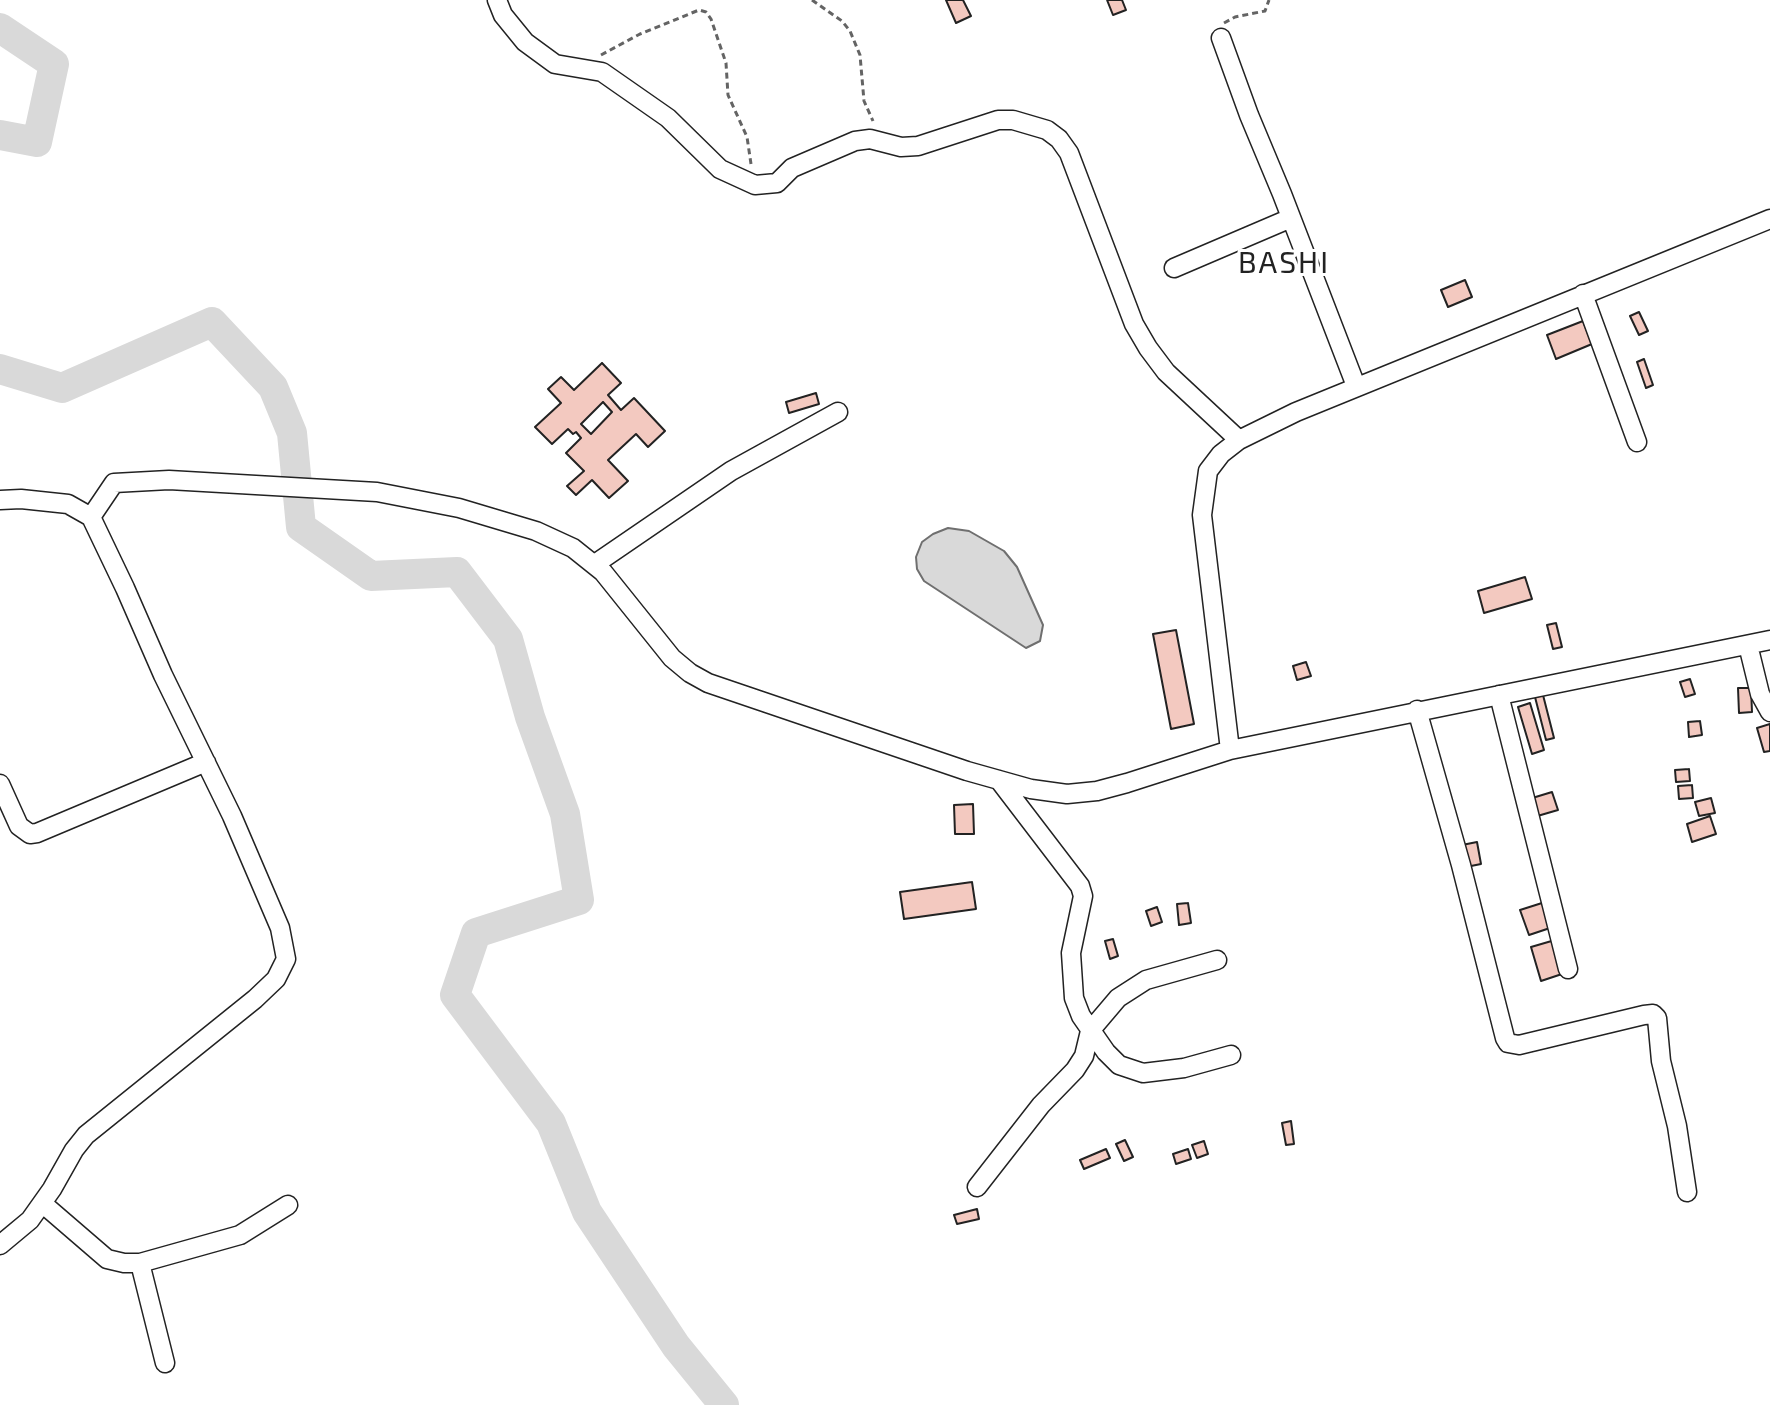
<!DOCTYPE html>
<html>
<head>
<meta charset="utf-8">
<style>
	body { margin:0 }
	canvas { display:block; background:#fff }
</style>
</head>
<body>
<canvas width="1770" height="1405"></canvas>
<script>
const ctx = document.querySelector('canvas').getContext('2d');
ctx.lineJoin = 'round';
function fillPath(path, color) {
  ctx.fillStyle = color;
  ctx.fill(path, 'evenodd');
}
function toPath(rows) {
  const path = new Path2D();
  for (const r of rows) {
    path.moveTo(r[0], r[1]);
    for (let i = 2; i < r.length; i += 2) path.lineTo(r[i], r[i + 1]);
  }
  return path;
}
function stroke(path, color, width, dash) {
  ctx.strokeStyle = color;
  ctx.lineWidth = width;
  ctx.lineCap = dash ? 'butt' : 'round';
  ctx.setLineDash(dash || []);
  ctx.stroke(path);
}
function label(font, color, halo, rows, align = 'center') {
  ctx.font = font + ' "Exo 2",sans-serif';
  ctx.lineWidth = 6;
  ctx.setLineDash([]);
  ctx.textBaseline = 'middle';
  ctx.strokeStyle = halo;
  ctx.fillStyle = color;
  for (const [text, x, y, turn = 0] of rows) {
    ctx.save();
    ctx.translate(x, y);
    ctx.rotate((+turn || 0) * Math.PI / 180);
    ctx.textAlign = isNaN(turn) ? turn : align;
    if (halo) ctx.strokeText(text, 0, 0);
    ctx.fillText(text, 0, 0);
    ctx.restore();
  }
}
const water = toPath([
	[948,528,969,531,1004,551,1017,567,1043,625,1040,641,1026,648,924,581,917,569,916,557,922,542,933,534,948,528]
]);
const river = toPath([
	[0,28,54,64,37,142,0,135],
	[0,369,62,388,212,322,273,387,292,433,301,527,371,576,457,572,508,639,530,717,565,814,579,900,476,933,455,995,551,1123,587,1212,676,1346,724,1405]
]);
const building = toPath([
	[946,0,963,0,971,16,956,23,946,0],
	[1107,0,1122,0,1126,10,1113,15,1107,0],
	[1465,280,1472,297,1448,307,1441,290,1465,280],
	[1639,312,1648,331,1639,335,1630,316,1639,312],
	[1583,321,1592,344,1556,359,1547,335,1583,321],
	[1644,359,1653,385,1646,388,1637,362,1644,359],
	[602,363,621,383,608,395,621,410,634,398,665,431,648,447,636,434,608,460,628,481,609,498,592,480,576,495,567,486,584,471,566,453,581,438,576,432,573,434,568,429,552,444,535,427,561,403,548,389,561,377,574,390,602,363],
	[816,393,819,404,789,413,786,402,816,393],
	[603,402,612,412,591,434,581,424,603,402],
	[1525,577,1532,599,1484,613,1478,591,1525,577],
	[1556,623,1562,647,1553,649,1547,625,1556,623],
	[1176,630,1194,724,1171,729,1153,634,1176,630],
	[1306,662,1311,676,1297,680,1293,666,1306,662],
	[1690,679,1695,694,1685,697,1680,682,1690,679],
	[1738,688,1751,688,1752,712,1739,713,1738,688],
	[1543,695,1554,738,1546,740,1535,697,1543,695],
	[1530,703,1544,750,1532,754,1518,707,1530,703],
	[1700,721,1702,735,1689,737,1688,722,1700,721],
	[1770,724,1770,751,1764,752,1757,728,1770,724],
	[1689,769,1690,781,1676,782,1675,770,1689,769],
	[1692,785,1693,798,1679,799,1678,786,1692,785],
	[1552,792,1558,810,1534,817,1529,799,1552,792],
	[1711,798,1715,813,1699,816,1695,802,1711,798],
	[973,804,974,834,955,834,954,805,973,804],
	[1710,816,1716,834,1692,842,1687,824,1710,816],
	[1477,842,1481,864,1466,867,1462,845,1477,842],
	[972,882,976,909,904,919,900,892,972,882],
	[1188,903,1191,923,1179,925,1177,904,1188,903],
	[1542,903,1550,928,1529,935,1520,910,1542,903],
	[1157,907,1162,922,1151,926,1146,911,1157,907],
	[1113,939,1118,956,1110,959,1105,941,1113,939],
	[1555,940,1565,973,1541,981,1531,947,1555,940],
	[1291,1121,1294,1144,1286,1145,1282,1123,1291,1121],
	[1125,1140,1133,1157,1124,1161,1116,1144,1125,1140],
	[1204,1141,1208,1154,1197,1158,1192,1145,1204,1141],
	[1106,1149,1110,1158,1084,1169,1080,1160,1106,1149],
	[1188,1149,1191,1159,1176,1164,1173,1154,1188,1149],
	[977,1209,979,1219,957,1224,954,1215,977,1209]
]);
const path = toPath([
	[812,0,842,21,850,31,860,55,864,101,873,121],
	[1224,23,1235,17,1265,11,1269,0],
	[601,55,640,34,699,10,706,12,711,19,726,63,728,95,747,137,751,164]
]);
const minor = toPath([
	[497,0,503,15,525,42,555,64,602,72,668,118,720,169,755,185,777,183,792,168,855,141,870,139,901,147,918,146,998,120,1013,120,1047,130,1059,139,1069,153,1134,324,1148,348,1166,372,1239,440],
	[1221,38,1249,115,1282,194,1356,386],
	[1174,268,1291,218],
	[1583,294,1637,442],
	[0,500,21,499,68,504,91,517,114,483,169,480,377,492,459,508,536,531,573,548,603,572,672,658,690,673,708,683,967,771,1031,789,1067,794,1097,791,1127,783,1230,750,1770,640],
	[595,564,731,471,838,412],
	[1748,645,1760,694,1770,712],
	[1499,695,1568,969],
	[1417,710,1461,865,1505,1038,1508,1043,1519,1045,1644,1015,1653,1014,1657,1018,1661,1061,1677,1126,1687,1192],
	[1230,750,1202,515,1208,471,1221,454,1239,440,1296,412,1770,219],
	[999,780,1080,886,1083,896,1071,953,1074,998,1081,1016,1106,1052,1119,1065,1143,1073,1184,1068,1231,1055],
	[0,784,19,826,30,834,37,833,206,762],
	[977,1187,1041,1105,1075,1070,1084,1056,1090,1031,1118,998,1146,980,1217,960],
	[42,1203,107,1259,124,1263,140,1263,240,1235,288,1205],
	[0,1245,30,1220,52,1189,74,1150,86,1135,255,999,276,979,286,959,280,928,232,816,163,675,125,588,91,517],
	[140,1263,165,1363]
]);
const quarterNames = [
	["BASHI",1284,263]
];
fillPath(water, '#d9d9d9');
stroke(water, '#6f6f6f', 2);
stroke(river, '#d9d9d9', 30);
fillPath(building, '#f3c9c0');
stroke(building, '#222', 2);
stroke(minor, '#222', 21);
stroke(path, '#646464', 3, [6, 4]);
stroke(minor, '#fff', 18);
ctx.letterSpacing = '2px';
label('30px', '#222', '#fff', quarterNames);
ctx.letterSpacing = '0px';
</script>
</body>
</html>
